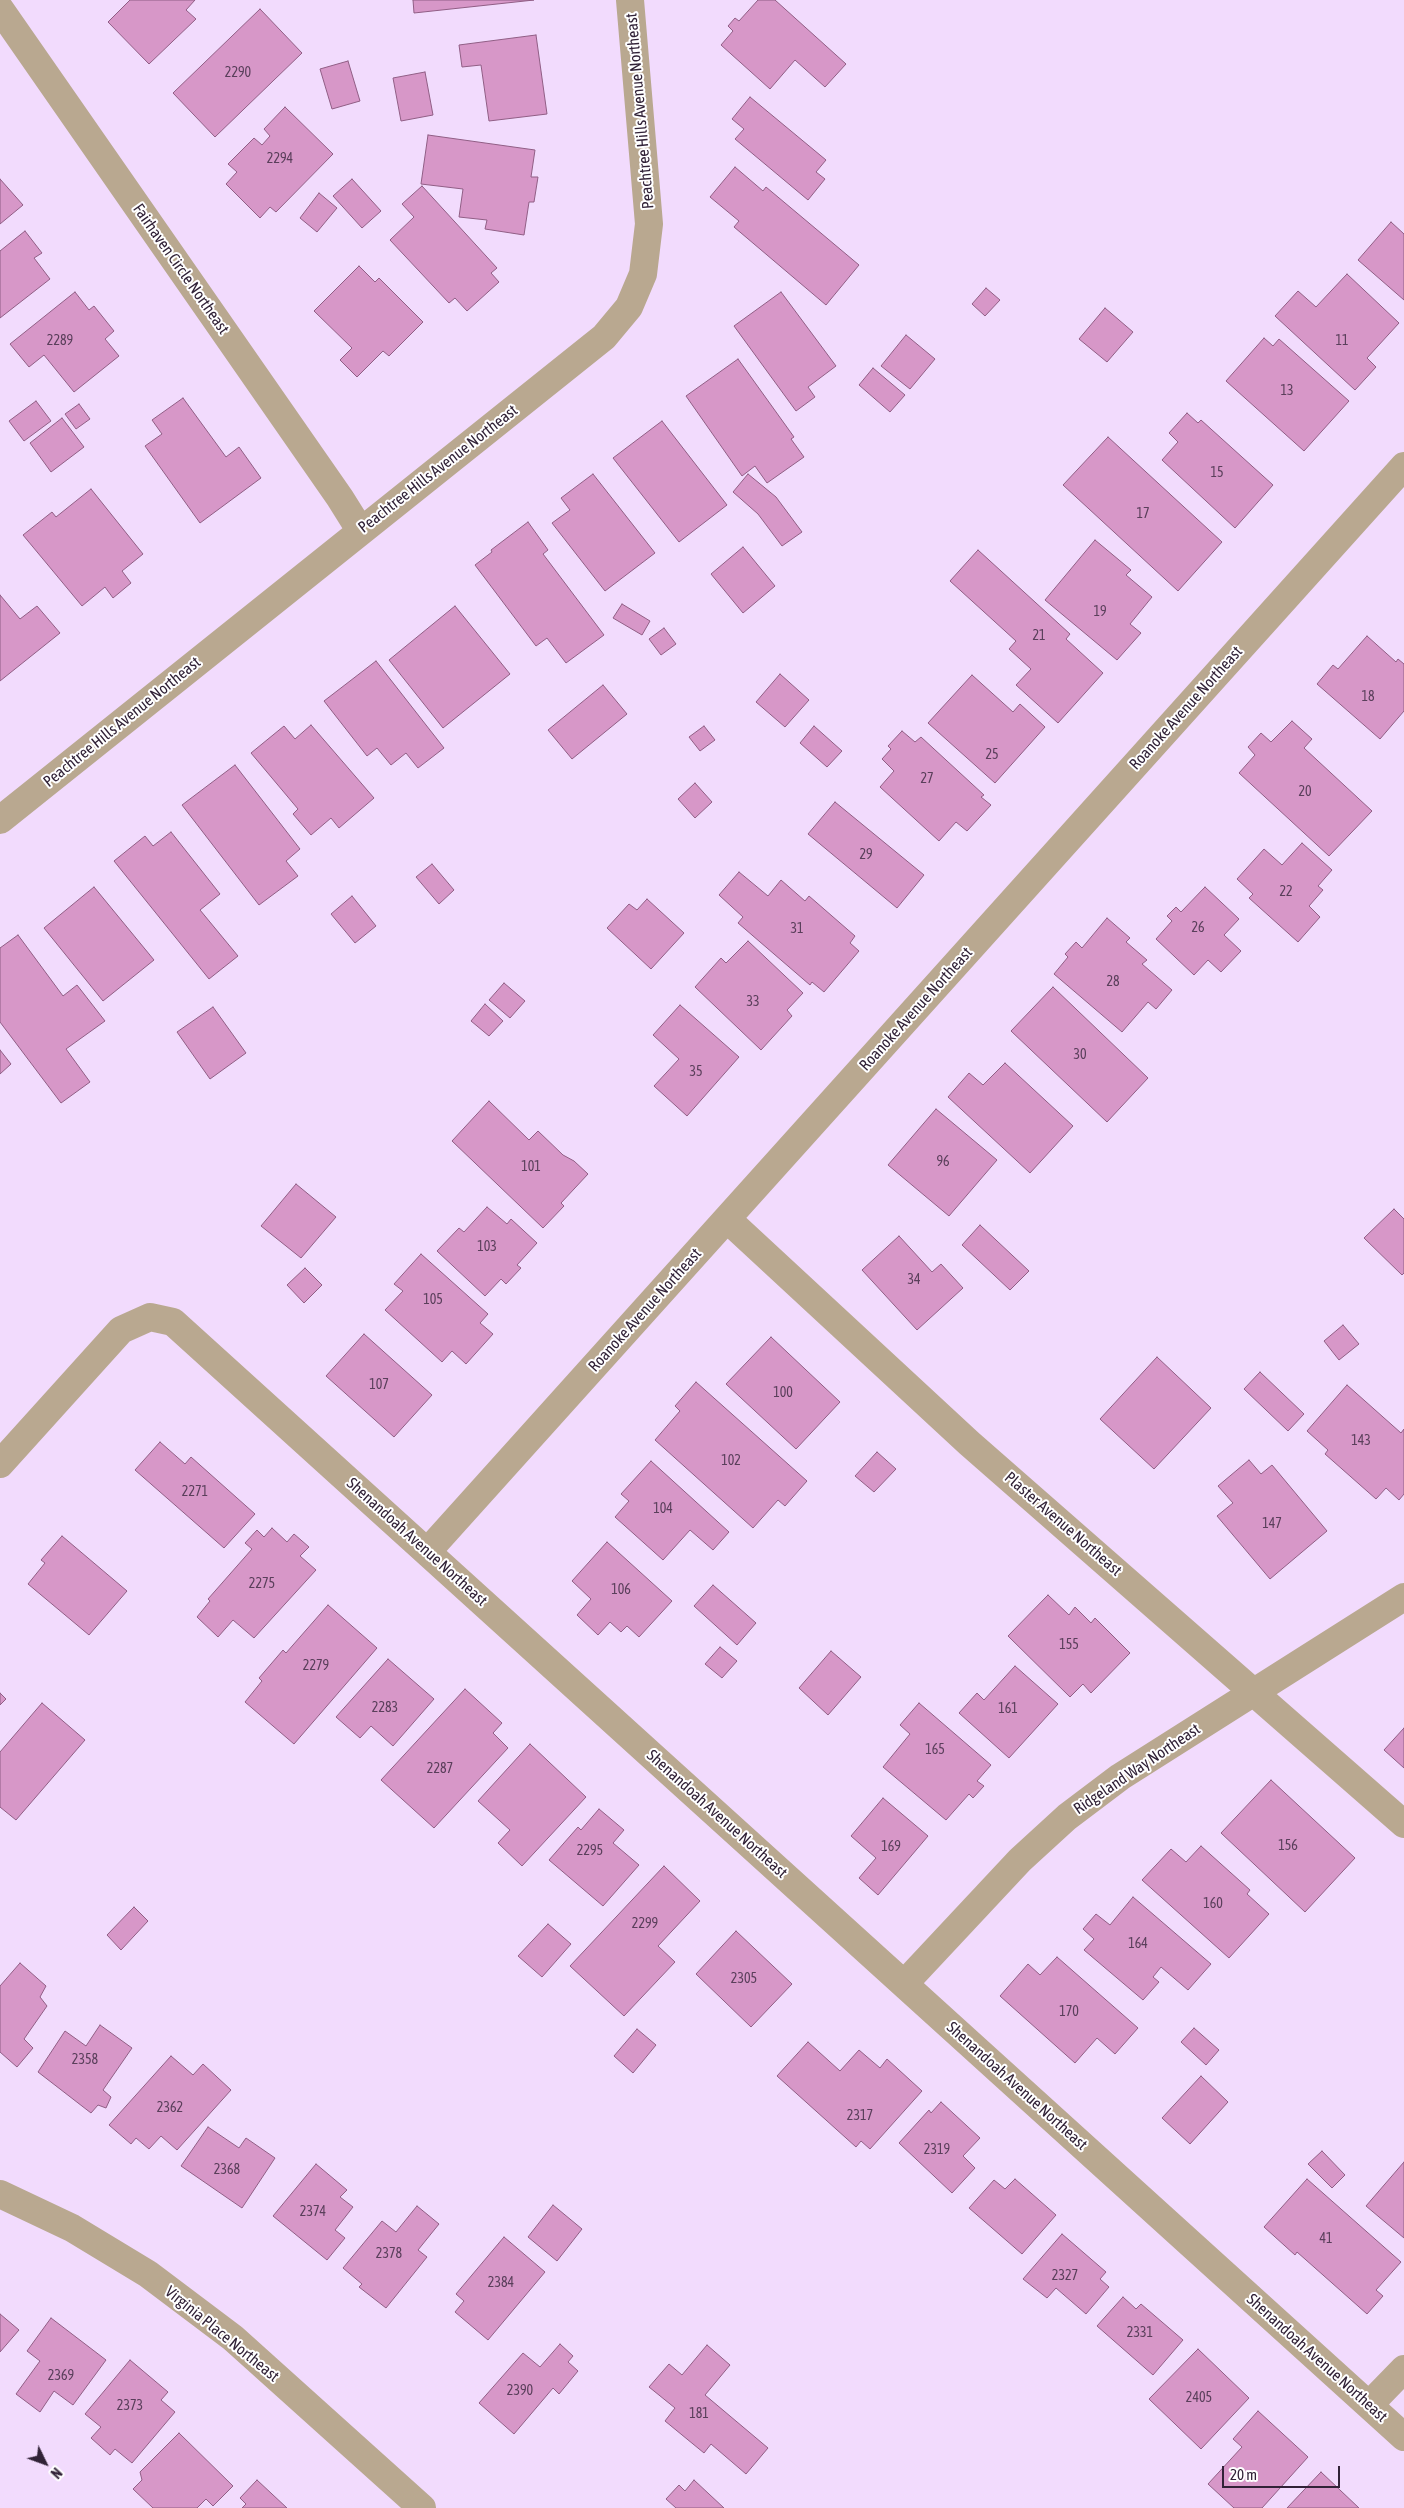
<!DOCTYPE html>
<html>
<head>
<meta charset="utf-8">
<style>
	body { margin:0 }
	#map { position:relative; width:1404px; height:2508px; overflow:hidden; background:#f2dbfd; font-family:"Asap Condensed",sans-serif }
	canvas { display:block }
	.north { position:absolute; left:20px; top:2438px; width:50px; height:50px; -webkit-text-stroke:4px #fff; paint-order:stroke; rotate:132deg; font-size:14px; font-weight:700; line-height:20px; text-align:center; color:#312237 }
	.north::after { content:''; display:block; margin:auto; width:18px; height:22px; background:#312237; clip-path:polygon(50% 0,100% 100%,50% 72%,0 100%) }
	.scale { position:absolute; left:1222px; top:2466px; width:118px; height:22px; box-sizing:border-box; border:2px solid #312237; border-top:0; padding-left:6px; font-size:15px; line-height:18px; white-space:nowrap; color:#312237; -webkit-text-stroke:4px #fff; paint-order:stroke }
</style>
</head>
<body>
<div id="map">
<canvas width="1404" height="2508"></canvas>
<div class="north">N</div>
<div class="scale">20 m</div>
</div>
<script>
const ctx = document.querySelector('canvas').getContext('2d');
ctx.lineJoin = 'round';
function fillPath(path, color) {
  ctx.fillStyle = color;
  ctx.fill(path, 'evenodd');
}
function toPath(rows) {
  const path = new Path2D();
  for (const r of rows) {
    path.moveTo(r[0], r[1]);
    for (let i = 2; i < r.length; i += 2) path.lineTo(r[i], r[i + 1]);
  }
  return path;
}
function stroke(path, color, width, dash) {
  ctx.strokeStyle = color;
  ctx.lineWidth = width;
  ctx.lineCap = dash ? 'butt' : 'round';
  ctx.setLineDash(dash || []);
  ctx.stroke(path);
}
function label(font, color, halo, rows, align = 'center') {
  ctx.font = font + ' "Asap Condensed",sans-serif';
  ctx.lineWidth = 4;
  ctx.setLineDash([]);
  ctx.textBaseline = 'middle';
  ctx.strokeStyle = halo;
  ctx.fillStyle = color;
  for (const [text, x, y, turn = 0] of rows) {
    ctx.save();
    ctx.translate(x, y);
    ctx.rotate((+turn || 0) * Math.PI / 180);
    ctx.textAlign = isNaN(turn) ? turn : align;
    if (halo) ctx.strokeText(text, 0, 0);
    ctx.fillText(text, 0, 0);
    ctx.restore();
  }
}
const building = toPath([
	[130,0,195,0,186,10,196,19,149,64,108,22,130,0],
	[413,0,534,0,414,13,413,0],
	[758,0,775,0,846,64,825,87,795,60,770,89,721,45,733,31,728,26,735,18,739,21,758,0],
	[260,9,302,53,215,137,173,93,260,9],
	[536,35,547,114,489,121,481,65,462,67,459,45,536,35],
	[348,61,360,101,332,109,320,69,348,61],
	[425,72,433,115,401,121,393,78,425,72],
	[750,97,826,160,816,172,825,179,808,200,735,139,744,129,732,119,750,97],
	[285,107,333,154,276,212,270,207,260,218,226,184,237,172,228,164,254,138,262,145,270,136,264,129,285,107],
	[428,135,535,150,531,177,538,177,534,202,529,202,524,235,485,229,487,220,459,217,463,189,421,184,428,135],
	[735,167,763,191,766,187,859,265,826,305,734,227,739,221,710,197,735,167],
	[0,179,23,205,0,224,0,179],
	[352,179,381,211,362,228,333,196,352,179],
	[422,186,497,268,491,273,499,282,467,311,455,298,449,303,390,240,414,217,402,204,422,186],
	[319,193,337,208,317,232,300,218,319,193],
	[1391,222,1404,234,1404,300,1358,260,1391,222],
	[25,231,42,253,34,258,50,279,0,318,0,251,25,231],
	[359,266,375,282,379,278,423,322,389,356,383,351,357,377,340,360,352,348,314,311,359,266],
	[1347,274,1399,323,1367,358,1376,367,1355,390,1275,316,1298,291,1316,307,1347,274],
	[986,288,1000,300,985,316,972,304,986,288],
	[75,292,89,310,94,306,114,331,105,339,119,356,74,392,44,355,29,367,10,344,75,292],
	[781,292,836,366,808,387,815,397,796,411,734,326,781,292],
	[1105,308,1133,332,1107,362,1079,339,1105,308],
	[906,335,935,359,910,389,881,366,906,335],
	[1264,338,1273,346,1279,339,1349,401,1304,451,1226,381,1264,338],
	[738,359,794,437,791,439,804,457,767,483,755,466,742,476,686,396,738,359],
	[873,368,905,395,890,412,859,385,873,368],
	[183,398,226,457,239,447,261,478,200,523,145,446,162,434,152,420,183,398],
	[36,401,51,421,24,441,9,421,36,401],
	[79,404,90,419,76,429,65,414,79,404],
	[1187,413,1198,423,1201,420,1273,485,1235,528,1162,460,1178,442,1169,433,1187,413],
	[62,418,84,447,51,472,30,443,62,418],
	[662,421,727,505,679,542,613,458,662,421],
	[1108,437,1222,542,1178,591,1063,485,1108,437],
	[593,474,655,553,605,591,552,523,570,510,561,498,593,474],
	[748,474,776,497,802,532,782,546,758,514,733,492,748,474],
	[91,489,143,554,122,571,131,583,113,598,105,587,82,606,23,535,52,512,56,517,91,489],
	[528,522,548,550,543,554,604,635,566,663,547,638,536,646,475,565,492,552,491,550,528,522],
	[1095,540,1131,570,1126,575,1152,597,1130,624,1141,633,1117,660,1045,600,1095,540],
	[743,547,775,586,743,613,711,574,743,547],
	[978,550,1070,634,1066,639,1103,673,1058,723,1016,685,1031,669,1009,649,1016,641,950,581,978,550],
	[0,595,20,619,37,606,60,633,0,681,0,595],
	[622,604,650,621,642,635,613,618,622,604],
	[455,606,510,674,443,728,389,660,455,606],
	[664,628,676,644,661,655,649,639,664,628],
	[1367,636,1396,662,1398,659,1404,664,1404,711,1380,739,1317,684,1333,665,1338,669,1367,636],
	[376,661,444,748,418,768,406,753,391,765,377,748,367,756,324,701,376,661],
	[780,674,809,700,785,727,756,702,780,674],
	[972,675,1013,712,1020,704,1045,727,995,783,928,723,972,675],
	[603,685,627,714,572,759,548,730,603,685],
	[1292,721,1312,739,1304,748,1372,811,1329,856,1239,773,1255,755,1248,747,1261,733,1271,742,1292,721],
	[311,725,374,798,339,828,331,818,311,835,293,814,298,809,251,753,284,726,295,739,311,725],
	[704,726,715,740,700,751,689,737,704,726],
	[814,726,842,751,827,767,800,743,814,726],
	[902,731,915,742,921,737,984,795,981,797,991,805,967,831,956,822,939,841,880,787,894,771,882,759,891,749,888,746,902,731],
	[235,765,300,849,286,861,298,876,259,905,182,805,235,765],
	[695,783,712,802,695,818,678,799,695,783],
	[835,802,924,875,897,908,808,834,835,802],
	[171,832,220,894,200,910,238,956,209,979,114,861,145,836,153,846,171,832],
	[1302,843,1332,870,1318,886,1323,890,1309,906,1320,917,1298,942,1249,898,1253,894,1237,879,1264,849,1282,865,1302,843],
	[432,864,454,890,439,904,416,877,432,864],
	[739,872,768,896,781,880,805,901,809,896,855,936,850,943,859,951,824,992,812,982,810,985,738,923,743,917,719,895,739,872],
	[94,887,154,960,103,1001,44,928,94,887],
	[1205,887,1239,919,1224,935,1241,951,1221,972,1208,960,1194,975,1156,939,1172,921,1167,916,1176,907,1181,912,1205,887],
	[352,896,376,926,355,943,331,914,352,896],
	[647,899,684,933,651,969,607,928,629,904,637,910,647,899],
	[1107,918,1130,938,1126,942,1147,960,1142,964,1172,990,1156,1009,1148,1002,1122,1032,1054,974,1068,957,1065,954,1076,942,1082,948,1107,918],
	[18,935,63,996,77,985,105,1021,66,1049,90,1082,61,1103,0,1022,0,948,18,935],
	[748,941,803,993,787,1010,792,1016,761,1050,695,987,721,958,726,963,748,941],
	[504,983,525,1001,510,1018,489,1000,504,983],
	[1053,987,1148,1078,1107,1122,1011,1031,1053,987],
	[485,1004,503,1021,489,1036,471,1021,485,1004],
	[680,1005,739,1057,687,1116,654,1086,679,1059,653,1035,680,1005],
	[213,1007,246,1053,210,1079,177,1032,213,1007],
	[0,1050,11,1064,0,1074,0,1050],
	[1005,1063,1073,1126,1030,1173,948,1097,969,1073,983,1085,1005,1063],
	[489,1101,529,1140,538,1131,563,1155,574,1161,588,1174,561,1203,564,1206,543,1228,452,1141,489,1101],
	[936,1109,997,1160,949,1216,888,1165,936,1109],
	[296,1184,336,1217,301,1258,261,1226,296,1184],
	[487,1207,507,1224,511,1219,537,1243,517,1265,521,1268,506,1284,501,1279,485,1296,437,1251,459,1228,464,1232,487,1207],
	[1394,1209,1404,1219,1404,1273,1402,1275,1364,1238,1394,1209],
	[980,1225,1029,1271,1010,1290,962,1245,980,1225],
	[899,1236,932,1272,941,1264,963,1288,917,1330,862,1270,899,1236],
	[421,1254,488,1314,480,1323,493,1334,466,1364,452,1351,442,1362,385,1310,403,1291,394,1284,421,1254],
	[305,1268,322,1285,304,1303,287,1285,305,1268],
	[1343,1325,1359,1344,1339,1360,1324,1341,1343,1325],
	[364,1334,432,1395,394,1437,326,1376,364,1334],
	[771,1337,840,1402,796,1449,726,1384,771,1337],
	[1157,1357,1211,1408,1154,1469,1100,1419,1157,1357],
	[1260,1372,1304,1414,1288,1431,1244,1389,1260,1372],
	[696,1382,807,1481,785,1506,778,1500,753,1528,655,1440,680,1411,675,1406,696,1382],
	[1347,1385,1401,1433,1404,1429,1404,1494,1399,1500,1386,1488,1376,1499,1325,1454,1328,1450,1307,1431,1347,1385],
	[160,1442,185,1464,191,1457,255,1514,224,1548,135,1470,160,1442],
	[877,1452,896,1469,874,1492,855,1476,877,1452],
	[1249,1460,1261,1474,1272,1465,1327,1531,1270,1579,1217,1516,1233,1503,1218,1486,1249,1460],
	[651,1461,729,1532,713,1550,690,1530,663,1560,615,1517,629,1501,621,1494,651,1461],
	[272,1528,287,1542,294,1534,309,1547,300,1556,316,1570,254,1638,233,1620,218,1637,197,1617,210,1601,208,1599,252,1549,245,1543,257,1530,264,1537,272,1528],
	[62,1536,127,1591,89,1635,28,1584,45,1563,41,1560,62,1536],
	[607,1542,672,1601,639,1637,627,1626,621,1632,610,1622,598,1635,577,1615,591,1599,572,1581,607,1542],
	[713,1585,756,1623,737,1645,694,1606,713,1585],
	[1048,1595,1069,1615,1075,1607,1091,1623,1095,1618,1130,1653,1091,1693,1083,1684,1070,1697,1008,1636,1048,1595],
	[328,1605,377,1648,294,1744,245,1702,262,1681,259,1678,283,1650,286,1653,328,1605],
	[720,1647,737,1661,722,1678,705,1664,720,1647],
	[831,1651,861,1677,828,1715,799,1688,831,1651],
	[388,1659,434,1699,393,1746,371,1726,360,1738,336,1717,388,1659],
	[1015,1666,1058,1704,1009,1758,959,1713,977,1693,984,1700,1015,1666],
	[465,1689,502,1723,493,1733,508,1748,434,1828,381,1780,465,1689],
	[0,1693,6,1699,0,1705,0,1693],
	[42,1703,85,1740,16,1820,0,1807,0,1752,42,1703],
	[919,1703,991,1765,977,1781,984,1786,973,1798,969,1794,946,1820,883,1767,910,1734,900,1725,919,1703],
	[1404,1728,1404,1768,1384,1750,1404,1728],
	[530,1744,586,1797,522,1866,498,1843,510,1830,478,1801,530,1744],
	[1271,1780,1355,1858,1305,1912,1221,1833,1271,1780],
	[883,1798,928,1836,878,1895,859,1878,876,1858,851,1836,883,1798],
	[599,1809,624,1830,613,1843,639,1865,603,1906,549,1860,578,1827,581,1830,599,1809],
	[1201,1846,1250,1890,1247,1894,1269,1914,1229,1958,1142,1880,1171,1849,1186,1862,1201,1846],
	[664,1866,700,1901,658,1946,675,1962,624,2016,570,1966,664,1866],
	[1133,1897,1211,1964,1188,1990,1161,1967,1153,1977,1159,1982,1143,2000,1084,1950,1094,1939,1083,1929,1096,1914,1110,1925,1133,1897],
	[134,1907,148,1921,121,1950,107,1935,134,1907],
	[548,1924,571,1944,542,1977,518,1956,548,1924],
	[736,1931,792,1984,751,2027,696,1974,736,1931],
	[1057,1957,1138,2028,1115,2054,1097,2038,1075,2063,1000,1996,1028,1964,1040,1975,1057,1957],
	[20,1963,46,1986,40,1997,47,2006,24,2039,33,2048,17,2067,0,2052,0,1986,20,1963],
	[100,2025,132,2048,103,2090,111,2097,106,2108,98,2105,91,2113,38,2072,65,2031,86,2046,100,2025],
	[1194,2028,1219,2050,1206,2065,1181,2042,1194,2028],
	[637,2029,656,2045,633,2073,614,2056,637,2029],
	[808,2042,840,2071,859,2050,880,2068,887,2059,922,2091,870,2149,861,2141,856,2147,777,2076,808,2042],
	[171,2056,193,2075,203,2064,231,2090,177,2150,161,2136,149,2149,136,2138,131,2144,109,2125,171,2056],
	[1201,2076,1228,2102,1190,2144,1162,2118,1201,2076],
	[941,2102,980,2138,963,2156,975,2168,952,2193,899,2143,929,2110,931,2113,941,2102],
	[208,2127,239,2148,246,2138,275,2158,242,2208,181,2166,208,2127],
	[1322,2151,1345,2175,1332,2188,1308,2164,1322,2151],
	[1404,2162,1404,2238,1366,2206,1404,2162],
	[316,2164,347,2190,340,2197,353,2207,335,2230,345,2238,327,2260,273,2216,316,2164],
	[1015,2179,1056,2215,1022,2254,969,2208,994,2180,1005,2189,1015,2179],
	[1307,2179,1401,2262,1376,2290,1383,2296,1367,2314,1297,2252,1295,2255,1264,2227,1307,2179],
	[553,2205,582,2229,557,2261,528,2237,553,2205],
	[417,2206,439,2224,418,2250,427,2257,386,2308,359,2287,362,2284,343,2268,382,2221,396,2232,417,2206],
	[1062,2234,1106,2272,1100,2279,1109,2287,1086,2314,1056,2288,1047,2298,1023,2279,1062,2234],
	[504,2237,545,2272,488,2340,455,2312,464,2301,456,2294,504,2237],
	[1123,2297,1136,2309,1141,2304,1183,2340,1153,2375,1097,2326,1123,2297],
	[0,2314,19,2330,0,2352,0,2314],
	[51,2318,106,2360,73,2405,54,2391,40,2412,16,2394,40,2361,27,2351,51,2318],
	[560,2344,573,2356,568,2362,578,2371,559,2394,553,2388,514,2434,479,2403,523,2353,540,2367,560,2344],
	[707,2345,730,2365,705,2395,768,2448,746,2474,711,2444,704,2453,665,2421,675,2408,649,2387,669,2364,682,2375,707,2345],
	[1198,2349,1249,2398,1201,2449,1149,2399,1198,2349],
	[130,2360,168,2392,161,2400,175,2412,132,2463,115,2449,110,2455,91,2438,101,2427,85,2414,130,2360],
	[1258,2411,1308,2457,1262,2508,1234,2508,1208,2484,1242,2447,1233,2439,1258,2411],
	[179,2433,233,2486,213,2506,206,2499,197,2508,153,2508,133,2489,142,2480,140,2472,179,2433],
	[1321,2472,1359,2508,1287,2508,1321,2472],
	[257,2480,287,2508,242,2508,246,2504,240,2498,257,2480],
	[694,2480,724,2508,676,2508,666,2499,679,2485,685,2491,694,2480]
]);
const minor = toPath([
	[0,9,340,498,360,530],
	[0,820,604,337,629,307,643,274,649,224,630,0],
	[727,1219,969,1443,1404,1824],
	[0,1464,121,1330,150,1317,173,1322,1404,2437],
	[427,1552,1404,466],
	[904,1984,1020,1860,1067,1817,1120,1777,1404,1597],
	[0,2194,72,2228,148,2274,233,2338,422,2508],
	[1369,2405,1404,2369]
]);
const numberNames = [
	["2290",238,73],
	["2294",280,159],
	["2289",60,341],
	["11",1342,341],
	["13",1287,391],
	["15",1217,473],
	["17",1143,514],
	["19",1100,612],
	["21",1039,636],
	["18",1368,697],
	["25",992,755],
	["27",927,779],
	["20",1305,792],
	["29",866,855],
	["22",1286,892],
	["26",1198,928],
	["31",797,929],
	["28",1113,982],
	["33",753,1002],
	["30",1080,1055],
	["35",696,1072],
	["96",943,1162],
	["101",531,1167],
	["103",487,1247],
	["34",914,1280],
	["105",433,1300],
	["107",379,1385],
	["100",783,1393],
	["143",1361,1441],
	["102",731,1461],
	["2271",195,1492],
	["104",663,1509],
	["147",1272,1524],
	["2275",262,1584],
	["106",621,1590],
	["155",1069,1645],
	["2279",316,1666],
	["2283",385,1708],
	["161",1008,1709],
	["165",935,1750],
	["2287",440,1769],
	["156",1288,1846],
	["169",891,1847],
	["2295",590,1851],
	["160",1213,1904],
	["2299",645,1924],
	["164",1138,1944],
	["2305",744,1979],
	["170",1069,2012],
	["2358",85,2060],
	["2362",170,2108],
	["2317",860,2116],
	["2319",937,2150],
	["2368",227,2170],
	["2374",313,2212],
	["41",1326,2239],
	["2378",389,2254],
	["2327",1065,2276],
	["2384",501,2283],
	["2331",1140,2333],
	["2369",61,2376],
	["2390",520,2391],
	["2405",1199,2398],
	["2373",130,2406],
	["181",699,2414]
];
const streetNames = [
	["Peachtree Hills Avenue Northeast",640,111,-95],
	["Fairhaven Circle Northeast",181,269,55],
	["Peachtree Hills Avenue Northeast",438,469,-38],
	["Roanoke Avenue Northeast",1186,708,-48],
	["Peachtree Hills Avenue Northeast",122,722,-39],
	["Roanoke Avenue Northeast",916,1009,-48],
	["Roanoke Avenue Northeast",645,1310,-48],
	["Plaster Avenue Northeast",1063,1524,41],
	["Shenandoah Avenue Northeast",417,1542,42],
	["Ridgeland Way Northeast",1137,1769,-34],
	["Shenandoah Avenue Northeast",717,1814,42],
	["Shenandoah Avenue Northeast",1017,2086,42],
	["Virginia Place Northeast",222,2334,39],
	["Shenandoah Avenue Northeast",1317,2358,42]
];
fillPath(building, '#d797c8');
stroke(building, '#905e85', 1);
stroke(minor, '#b9a890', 28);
label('14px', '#5a3f5b', null, numberNames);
label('16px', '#312237', '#fff', streetNames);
</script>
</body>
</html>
